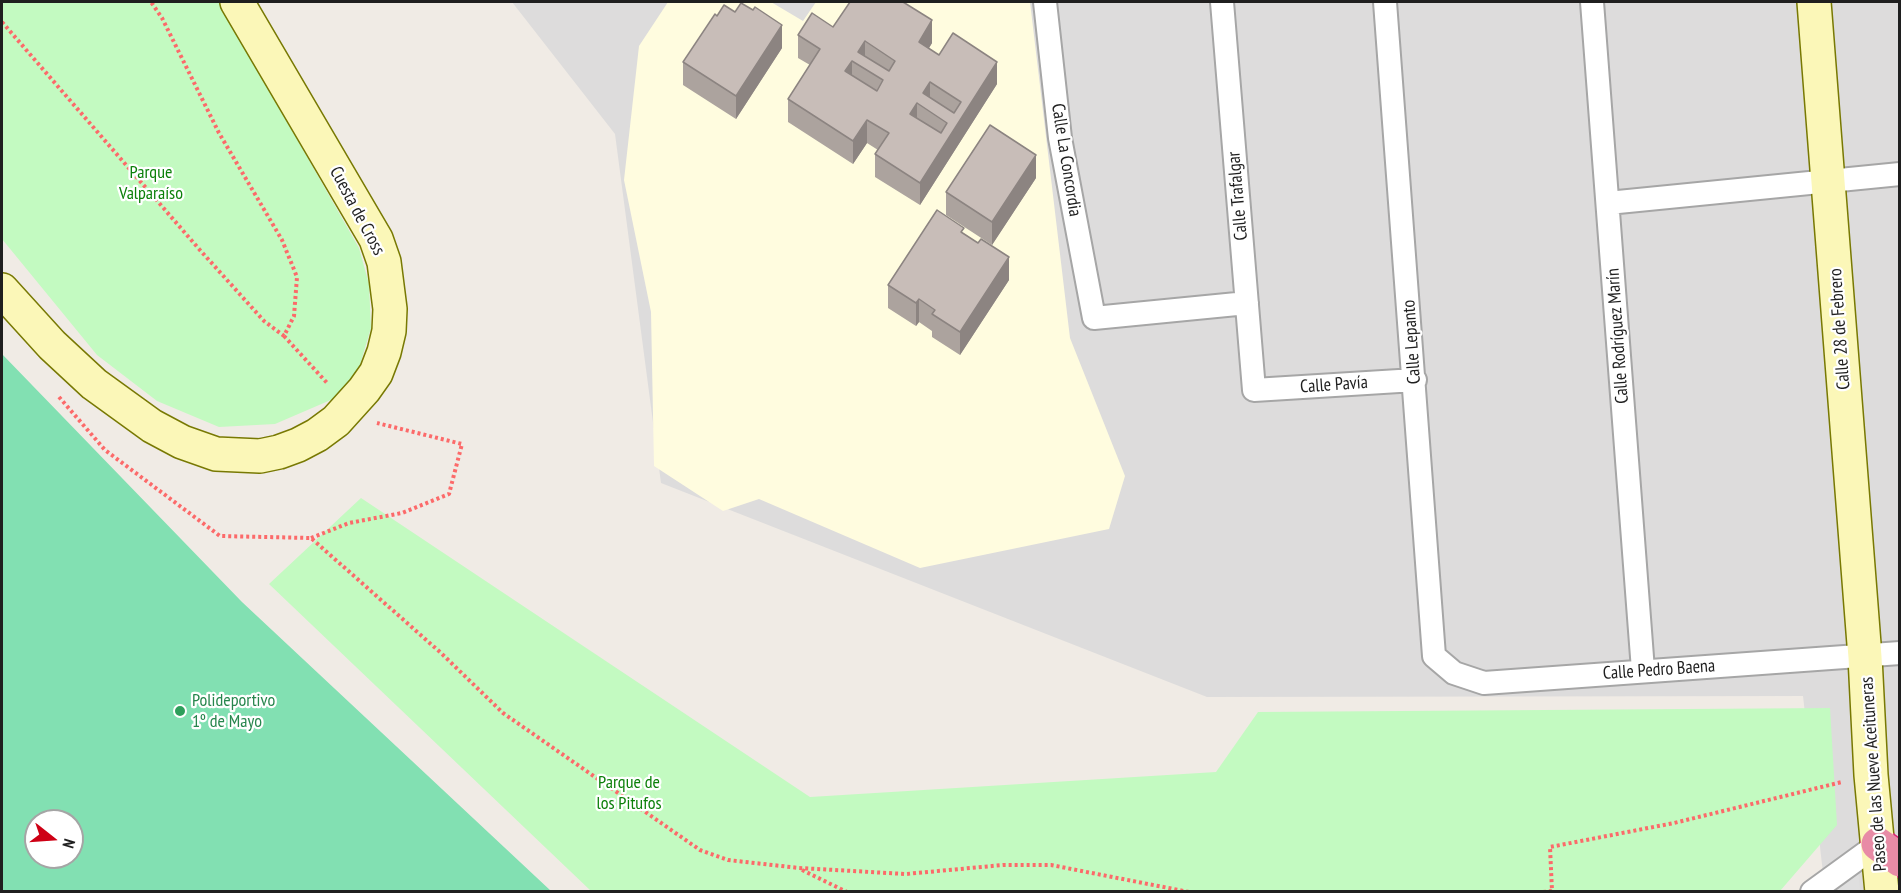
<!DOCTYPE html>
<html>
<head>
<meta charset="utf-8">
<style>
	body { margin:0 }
	#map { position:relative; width:1901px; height:893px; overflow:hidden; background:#f0ebe5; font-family:"PT Sans Narrow",sans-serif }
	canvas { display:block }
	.frame { position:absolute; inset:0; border:3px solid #1f1f1f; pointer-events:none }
	.north { position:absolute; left:24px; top:809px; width:60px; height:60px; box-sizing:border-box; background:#fff; border:2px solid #a5a5a5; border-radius:50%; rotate:107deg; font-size:16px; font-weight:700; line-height:24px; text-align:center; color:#1f1f1f }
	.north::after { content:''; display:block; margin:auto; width:21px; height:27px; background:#ce0015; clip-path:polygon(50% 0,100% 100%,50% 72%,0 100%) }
</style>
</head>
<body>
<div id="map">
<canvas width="1901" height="893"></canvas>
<div class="frame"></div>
<div class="north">N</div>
</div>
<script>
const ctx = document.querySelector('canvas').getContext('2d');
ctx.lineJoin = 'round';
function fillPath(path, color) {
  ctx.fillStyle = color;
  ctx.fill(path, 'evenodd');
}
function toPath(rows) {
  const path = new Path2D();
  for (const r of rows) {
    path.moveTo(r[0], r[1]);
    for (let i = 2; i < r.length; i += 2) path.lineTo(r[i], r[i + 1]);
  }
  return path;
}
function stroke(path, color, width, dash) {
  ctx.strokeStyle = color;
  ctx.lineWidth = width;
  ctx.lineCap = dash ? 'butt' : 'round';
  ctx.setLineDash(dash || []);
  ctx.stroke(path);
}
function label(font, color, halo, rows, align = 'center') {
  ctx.font = font + ' "PT Sans Narrow",sans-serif';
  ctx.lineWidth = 4.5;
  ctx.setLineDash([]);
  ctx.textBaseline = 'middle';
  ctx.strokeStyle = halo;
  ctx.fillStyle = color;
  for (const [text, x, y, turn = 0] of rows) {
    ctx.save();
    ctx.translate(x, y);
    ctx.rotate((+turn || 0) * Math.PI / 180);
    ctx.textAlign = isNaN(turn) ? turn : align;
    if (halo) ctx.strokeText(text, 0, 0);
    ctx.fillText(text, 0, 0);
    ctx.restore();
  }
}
const residential = toPath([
	[512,2,1899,2,1899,891,1825,891,1803,696,1207,697,661,483,615,134]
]);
const education = toPath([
	[668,2,771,2,803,21,816,2,1030,2,1070,338,1125,476,1109,529,920,568,759,499,723,511,654,466,651,312,624,180,639,46]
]);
const park = toPath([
	[2,2,219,2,359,248,369,284,371,328,359,368,340,396,275,424,219,427,157,401,97,355,2,239],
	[361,498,810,797,1216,772,1258,712,1830,708,1837,825,1780,891,591,891,269,584]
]);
const pitch = toPath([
	[2,354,242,602,551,891,2,891],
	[36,821,72,821,72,857,36,857]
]);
const parking = toPath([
	[1858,868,1860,891,1831,891]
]);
const path = toPath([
	[2,22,199,249,264,321,284,336,294,316,297,277,282,240,219,133,162,18,151,2],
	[284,336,328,384],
	[59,397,105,450,220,536,311,538,441,653,503,713,700,850,728,860,799,868,906,874,1003,865,1051,865,1189,892],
	[311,538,349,523,402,513,449,494,462,444,377,423],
	[802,870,847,892],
	[1543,892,1552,891,1550,847,1674,823,1842,782]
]);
const street = toPath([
	[1045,2,1060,138,1094,318,1247,303],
	[1222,2,1254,390,1415,380],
	[1385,2,1434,656,1454,673,1484,683,1900,653],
	[1592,2,1643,670],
	[1608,203,1900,174],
	[1812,892,1878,844]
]);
const secondary = toPath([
	[1814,2,1865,657,1871,775,1882,892],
	[2,290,52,345,94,384,152,426,182,442,216,454,260,456,279,452,298,445,317,435,336,421,364,390,376,373,384,352,389,331,390,309,384,262,376,239,237,2]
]);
const highway = toPath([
	[1878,844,1900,860]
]);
const wall = toPath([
	[717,16,782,48,736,119,683,85,683,62],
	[833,27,932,43,929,48,939,55,997,84,920,205,875,177,875,154,878,150,867,143,853,164,788,122,788,99,810,65,798,58,798,35],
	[1036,178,992,245,946,215,946,192],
	[964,234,1009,280,960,355,932,337,932,331,919,322,916,326,888,308,888,285]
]);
const shadedWall = toPath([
	[932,20,932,43,919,64,919,42],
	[782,25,782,48,736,119,736,96],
	[865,41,865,64,858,52],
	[852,61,852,83,845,71],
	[997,62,997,84,920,205,920,183],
	[930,82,930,105,923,93],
	[917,103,917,126,910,114],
	[867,120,867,143,853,164,853,141],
	[1036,155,1036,178,992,245,992,222],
	[1009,257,1009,280,960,355,960,332],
	[919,299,919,322,916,326,916,303]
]);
const building = toPath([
	[850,2,903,2,932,20,919,42,939,55,953,33,997,62,920,183,875,154,889,133,867,120,853,141,788,99,820,49,798,35,812,13,833,27,850,2],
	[865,41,895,61,889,71,858,52,865,41],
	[852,61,883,80,877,91,845,71,852,61],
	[930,82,961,102,954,113,923,93,930,82],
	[917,103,947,123,941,133,910,114,917,103],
	[741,3,753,10,755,7,782,25,736,96,683,62,715,14,717,16,724,5,735,12,741,3],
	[990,125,1036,155,992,222,946,192,990,125],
	[937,210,964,228,961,232,978,243,981,239,1009,257,960,332,932,314,935,310,919,299,916,303,888,285,937,210]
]);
const markers = [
	[180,711,6,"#2e9e5b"]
];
const streetNames = [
	["Calle La Concordia",1066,160,81],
	["Calle Trafalgar",1238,196,-95],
	["Cuesta de Cross",357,211,62],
	["Calle 28 de Febrero",1840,329,-94],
	["Calle Rodríguez Marín",1618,336,-94],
	["Calle Lepanto",1412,342,-94],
	["Calle Pavía",1334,385,-4],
	["Calle Pedro Baena",1659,670,-4],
	["Paseo de las Nueve Aceituneras",1874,774,-94]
];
const parkNames = [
	["Parque",151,173],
	["Valparaíso",151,194],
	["Parque de",629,783],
	["los Pitufos",629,804]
];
const leisureNames = [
	["Polideportivo",192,701],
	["1º de Mayo",192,722]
];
fillPath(residential, '#dddcdc');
fillPath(education, '#fffcdf');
fillPath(park, '#c3fac1');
fillPath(pitch, '#82e0b2');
fillPath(parking, '#dfdfdf');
stroke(street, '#a6a6a6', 26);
stroke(secondary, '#787903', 36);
stroke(highway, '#de2275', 36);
stroke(path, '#fc6a6a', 4, [3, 3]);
stroke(street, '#fff', 22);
stroke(secondary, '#fbf7b8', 33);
stroke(highway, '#e88ba6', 33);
fillPath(wall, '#aca39e');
fillPath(shadedWall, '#8c8481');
fillPath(building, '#c8bdb8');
stroke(building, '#8c8481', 1.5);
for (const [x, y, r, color] of markers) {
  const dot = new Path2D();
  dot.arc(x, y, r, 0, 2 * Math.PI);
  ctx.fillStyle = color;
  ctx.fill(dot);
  stroke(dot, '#fff', 2);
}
label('18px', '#1f1f1f', '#fff', streetNames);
label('18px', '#0c800a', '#fff', parkNames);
label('18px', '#27864d', '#fff', leisureNames, 'left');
</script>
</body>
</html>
